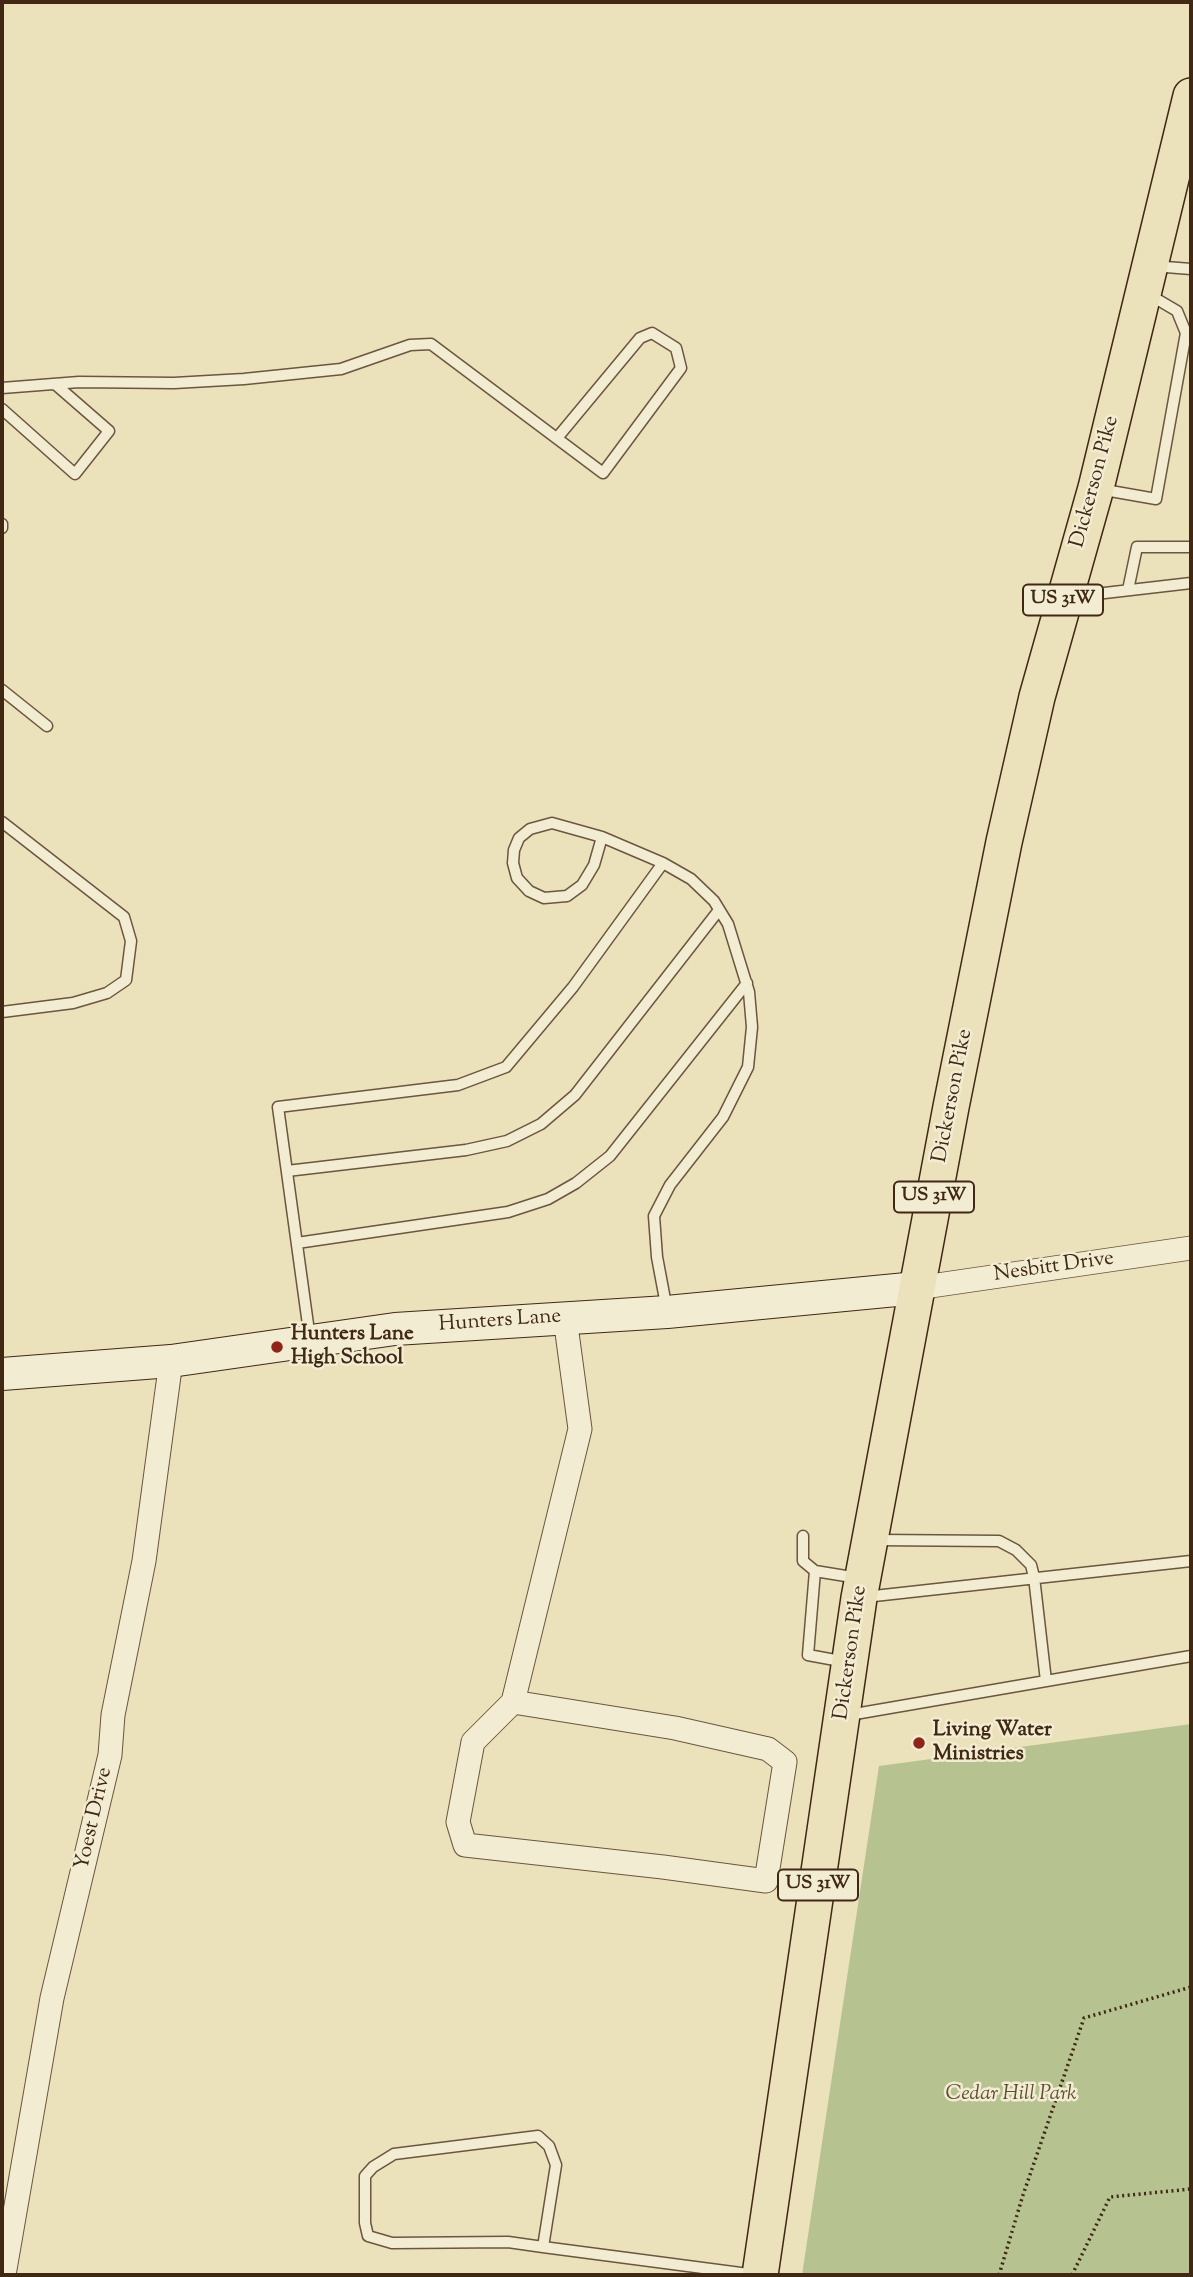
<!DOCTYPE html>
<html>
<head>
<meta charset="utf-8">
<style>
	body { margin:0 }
	#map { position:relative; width:1193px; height:2277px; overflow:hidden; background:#ebe1bb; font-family:"Sorts Mill Goudy",serif }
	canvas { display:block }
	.frame { position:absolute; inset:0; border:4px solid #402815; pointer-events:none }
</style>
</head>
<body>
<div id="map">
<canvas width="1193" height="2277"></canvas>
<div class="frame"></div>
</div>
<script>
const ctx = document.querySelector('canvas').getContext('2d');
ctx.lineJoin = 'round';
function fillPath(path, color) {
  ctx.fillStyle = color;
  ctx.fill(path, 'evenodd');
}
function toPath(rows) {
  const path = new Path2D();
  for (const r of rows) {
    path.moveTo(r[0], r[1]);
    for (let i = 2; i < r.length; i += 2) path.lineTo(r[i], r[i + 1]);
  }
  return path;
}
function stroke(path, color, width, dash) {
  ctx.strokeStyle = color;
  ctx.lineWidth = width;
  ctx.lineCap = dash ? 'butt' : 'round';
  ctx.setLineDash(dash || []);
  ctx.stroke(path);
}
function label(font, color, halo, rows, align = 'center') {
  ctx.font = font + ' "Sorts Mill Goudy",serif';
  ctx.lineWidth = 5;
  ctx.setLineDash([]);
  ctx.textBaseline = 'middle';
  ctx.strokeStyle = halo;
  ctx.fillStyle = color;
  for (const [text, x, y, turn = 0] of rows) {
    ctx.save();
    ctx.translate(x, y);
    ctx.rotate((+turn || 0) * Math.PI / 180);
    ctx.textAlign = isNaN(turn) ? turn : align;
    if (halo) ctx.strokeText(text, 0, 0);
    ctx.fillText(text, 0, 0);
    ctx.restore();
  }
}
const green = toPath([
	[1191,1724,1191,2275,802,2275,879,1766]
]);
const path = toPath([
	[999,2275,1023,2195,1084,2018,1191,1987],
	[1072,2275,1110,2197,1191,2189]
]);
const lane = toPath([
	[1153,266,1191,269],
	[2,388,79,382,174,383,244,379,341,369,410,345,431,344,603,473,681,368,676,348,652,333,640,338,557,438],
	[2,409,75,474,109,431,55,384],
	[1099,489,1156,499,1186,333,1177,311,1148,294],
	[2,524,2,528],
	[1128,590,1137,547,1191,547],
	[1070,597,1191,583],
	[2,690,47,726],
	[2,822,124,917,131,941,126,980,107,993,73,1003,2,1012],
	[602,837,594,865,582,885,567,896,544,898,529,891,517,878,513,863,514,850,519,838,530,829,552,823,602,837,663,863],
	[287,1171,466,1150,507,1141,541,1124,575,1095,719,910],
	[297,1243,508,1212,548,1199,576,1183,610,1156,747,983],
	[310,1339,278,1107,458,1085,506,1067,573,987,663,863,691,879,714,901,728,924,749,992,752,1027,748,1067,723,1117,670,1185,654,1216,657,1257,667,1310],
	[803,1536,803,1561,815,1571,858,1578],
	[876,1540,999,1541,1016,1550,1031,1565,1034,1577,1046,1681],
	[815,1571,808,1655,846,1662],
	[865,1597,1191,1561],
	[849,1715,1191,1656],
	[543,2247,556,2165,549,2146,538,2136,394,2154,373,2167,365,2176,365,2223,368,2236,392,2243,508,2242,543,2247,756,2275]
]);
const street = toPath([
	[917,1288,1191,1248],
	[513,1702,675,1728,768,1749,785,1762,766,1881,663,1867,465,1845,458,1822,473,1742,513,1702,580,1429,565,1318],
	[4,2275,52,1998,110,1755,113,1715,144,1561,171,1361]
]);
const secondary = toPath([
	[2,1374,171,1361,395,1329,667,1312,917,1288]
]);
const primary = toPath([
	[760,2275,859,1598,951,1107,1004,842,1037,697,1096,488,1191,96]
]);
const markers = [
	[277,1347,7,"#8f2418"],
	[919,1743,7,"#8f2418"]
];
const shields = [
	[1063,600,80],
	[934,1197,80],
	[818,1885,80]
];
const shieldNames = [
	["US 31W",1063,600],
	["US 31W",934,1197],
	["US 31W",818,1885]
];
const streetNames = [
	["Dickerson Pike",1096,482,-75],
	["Dickerson Pike",954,1096,-79],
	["Nesbitt Drive",1054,1268,-8],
	["Hunters Lane",500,1322,-4],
	["Dickerson Pike",852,1653,-82],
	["Yoest Drive",95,1819,-77]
];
const poiNames = [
	["Hunters Lane",291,1335],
	["High School",291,1359],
	["Living Water",933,1731],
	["Ministries",933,1755]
];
const parkNames = [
	["Cedar Hill Park",1011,2095]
];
fillPath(green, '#b6c391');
stroke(lane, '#6b563e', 13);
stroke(street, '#6b563e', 25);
stroke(secondary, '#402815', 34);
stroke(primary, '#402815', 38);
stroke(path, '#402815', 3.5, [2, 3.5]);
stroke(lane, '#f2ecd3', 10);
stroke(street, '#f2ecd3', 23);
stroke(secondary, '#f2ecd3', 32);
stroke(primary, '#ebe1bb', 35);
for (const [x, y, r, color] of markers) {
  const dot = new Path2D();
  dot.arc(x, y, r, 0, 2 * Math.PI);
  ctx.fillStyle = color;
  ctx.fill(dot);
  stroke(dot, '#f2ecd3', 2.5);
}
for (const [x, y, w] of shields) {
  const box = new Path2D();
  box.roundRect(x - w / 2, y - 15.5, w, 31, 5);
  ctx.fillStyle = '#f2ecd3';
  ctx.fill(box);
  stroke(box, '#402815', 2);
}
label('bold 19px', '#402815', null, shieldNames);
label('21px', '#402815', '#f2ecd3', streetNames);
label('bold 21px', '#402815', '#f2ecd3', poiNames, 'left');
label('italic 21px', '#5e4f34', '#f2ecd3', parkNames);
</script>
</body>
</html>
